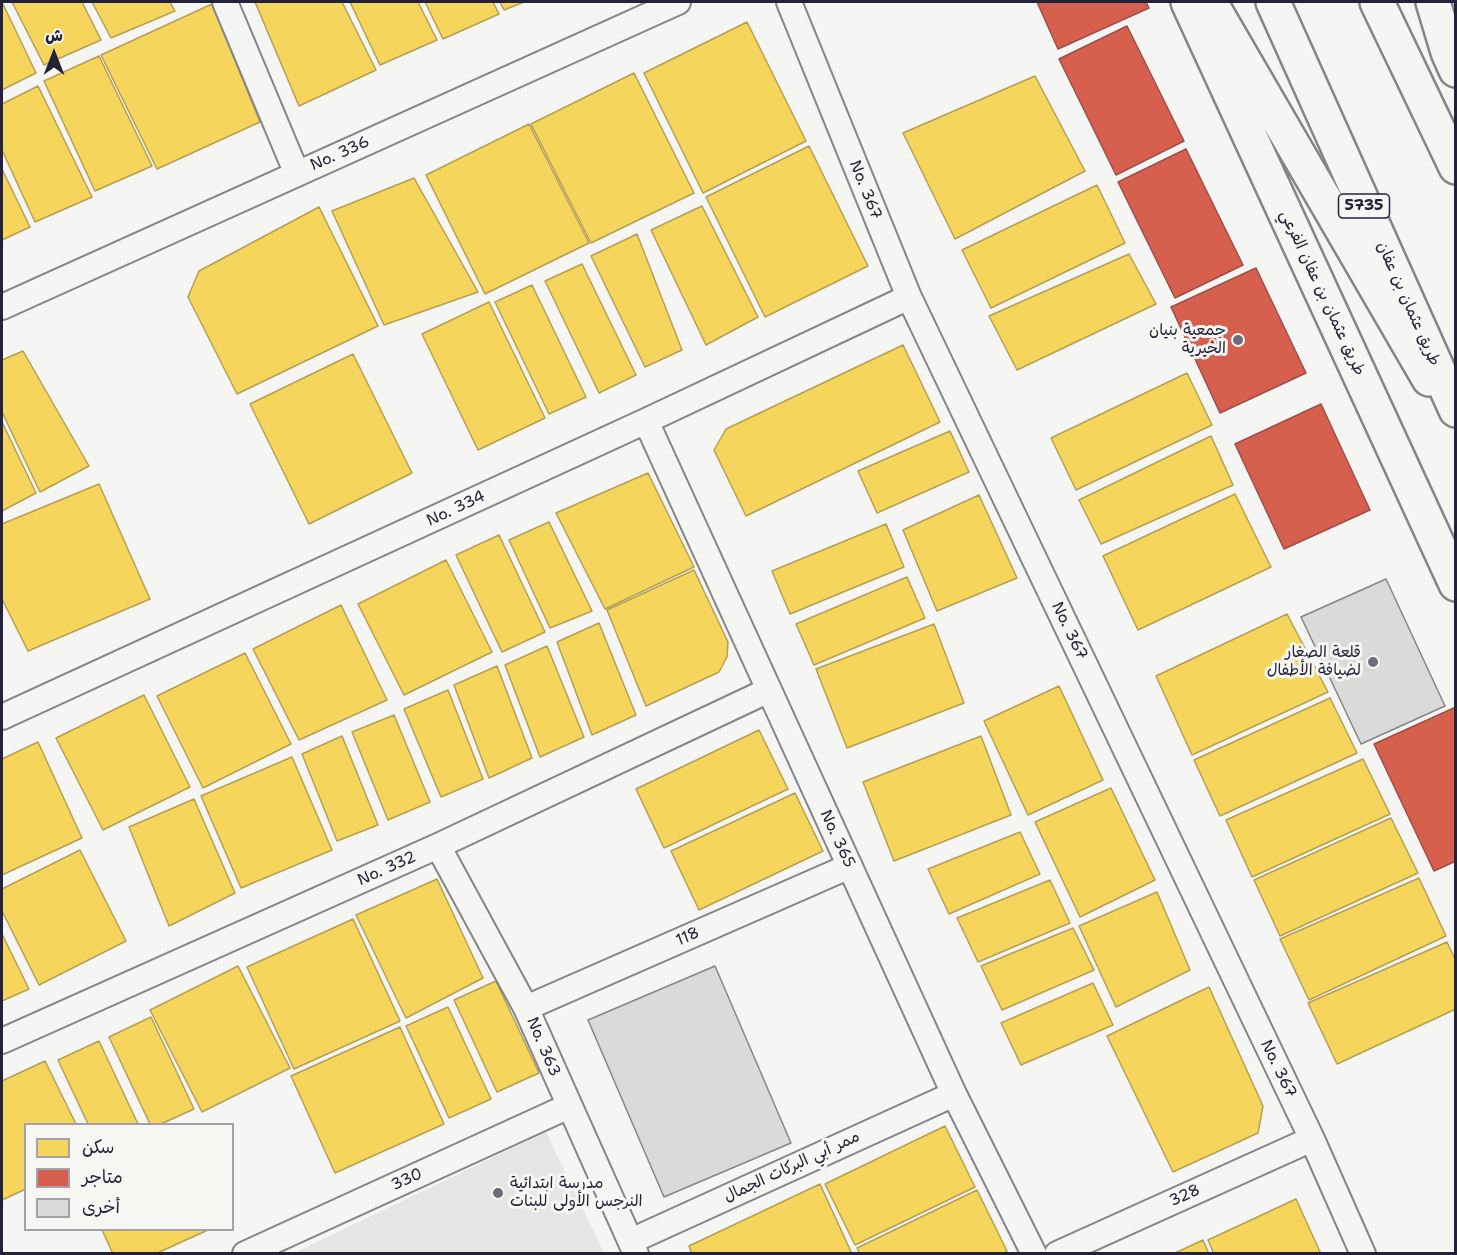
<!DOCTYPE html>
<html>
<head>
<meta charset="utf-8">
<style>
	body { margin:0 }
	#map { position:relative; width:1457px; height:1255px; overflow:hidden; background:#f5f5f3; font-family:"Shantell Sans","Playpen Sans Arabic",sans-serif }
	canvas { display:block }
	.frame { position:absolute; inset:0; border:3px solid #22223b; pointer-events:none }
	.legend { position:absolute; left:24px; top:1123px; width:210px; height:108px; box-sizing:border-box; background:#f6f6f2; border:2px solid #a1a1a9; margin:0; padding:8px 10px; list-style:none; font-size:18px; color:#22223b }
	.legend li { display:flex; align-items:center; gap:12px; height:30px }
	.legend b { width:30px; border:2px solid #a1a1a9 }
	.north { position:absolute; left:24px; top:24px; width:60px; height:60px; -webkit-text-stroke:4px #f6f6f2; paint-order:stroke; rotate:0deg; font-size:16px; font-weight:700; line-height:24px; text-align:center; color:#22223b }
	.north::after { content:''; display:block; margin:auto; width:21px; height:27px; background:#22223b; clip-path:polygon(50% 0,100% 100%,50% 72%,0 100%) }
</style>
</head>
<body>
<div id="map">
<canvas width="1457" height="1255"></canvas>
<div class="frame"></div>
<ul class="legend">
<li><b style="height:16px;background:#f6d55c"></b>سكن</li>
<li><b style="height:16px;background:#d6604d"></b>متاجر</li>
<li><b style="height:16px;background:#dadad9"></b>أخرى</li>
</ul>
<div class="north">ش</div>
</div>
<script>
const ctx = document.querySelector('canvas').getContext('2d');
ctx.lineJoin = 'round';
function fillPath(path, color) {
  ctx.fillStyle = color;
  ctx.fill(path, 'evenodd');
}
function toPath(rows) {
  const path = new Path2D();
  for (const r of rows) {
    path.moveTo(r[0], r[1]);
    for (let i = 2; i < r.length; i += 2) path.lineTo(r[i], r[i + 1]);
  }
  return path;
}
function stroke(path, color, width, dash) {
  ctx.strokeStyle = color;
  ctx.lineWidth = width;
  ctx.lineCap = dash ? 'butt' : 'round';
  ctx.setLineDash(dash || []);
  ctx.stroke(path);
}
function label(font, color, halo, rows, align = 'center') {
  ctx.font = font + ' "Shantell Sans","Playpen Sans Arabic",sans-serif';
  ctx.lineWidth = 6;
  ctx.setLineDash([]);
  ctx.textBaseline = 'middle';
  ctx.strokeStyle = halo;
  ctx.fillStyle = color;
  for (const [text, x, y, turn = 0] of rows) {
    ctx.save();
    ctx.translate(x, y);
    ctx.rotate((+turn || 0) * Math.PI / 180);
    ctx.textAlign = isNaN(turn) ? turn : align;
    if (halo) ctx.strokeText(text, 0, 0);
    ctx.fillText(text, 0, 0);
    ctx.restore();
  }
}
const built = toPath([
	[546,1132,604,1253,294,1253]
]);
const homes = toPath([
	[2,2,36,73,2,90,2,2],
	[12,2,82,2,101,40,44,65,12,2],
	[92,2,170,2,175,11,111,38,92,2],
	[255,2,342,2,376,70,299,106,255,2],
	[350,2,418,2,437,40,380,65,350,2],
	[425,2,493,2,499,14,443,39,425,2],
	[500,2,524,2,504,10,500,2],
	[212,4,260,122,157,169,101,55,212,4],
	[747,22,806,141,703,193,644,73,747,22],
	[99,56,152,166,95,191,44,81,99,56],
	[634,73,694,193,591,243,531,124,634,73],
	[1035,76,1085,171,955,239,903,133,1035,76],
	[38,86,92,197,35,222,2,150,2,104,38,86],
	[529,124,589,243,485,294,426,175,529,124],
	[809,146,868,266,765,317,706,197,809,146],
	[2,169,30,227,2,240,2,169],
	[414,178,478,292,384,325,332,211,414,178],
	[1097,185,1125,243,991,308,962,250,1097,185],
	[702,206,758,317,706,345,651,230,702,206],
	[319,207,378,326,237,394,188,297,199,271,319,207],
	[637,234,682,350,645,367,591,256,637,234],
	[1129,254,1156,304,1017,370,989,316,1129,254],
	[582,264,636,375,599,393,545,281,582,264],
	[532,285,586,397,549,414,495,302,532,285],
	[489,302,545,418,478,450,422,334,489,302],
	[903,345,940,422,746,516,714,450,726,429,903,345],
	[23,351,89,466,40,492,2,412,2,360,23,351],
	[353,354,412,473,309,524,250,404,353,354],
	[1187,373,1212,425,1076,490,1051,438,1187,373],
	[2,422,36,493,2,511,2,422],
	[950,431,969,472,877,513,858,471,950,431],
	[1211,436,1233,485,1101,544,1079,500,1211,436],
	[648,473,694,567,605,609,556,513,648,473],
	[99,484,150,599,28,651,2,599,2,524,99,484],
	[1235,494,1271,567,1138,630,1103,556,1235,494],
	[979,495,1017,578,937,611,903,530,979,495],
	[549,522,592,611,550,628,509,540,549,522],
	[886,524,904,567,790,614,772,571,886,524],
	[499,535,545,632,502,652,456,555,499,535],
	[446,560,492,652,404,695,358,604,446,560],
	[694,570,728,642,727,657,719,672,646,706,607,610,694,570],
	[907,577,925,618,814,665,796,624,907,577],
	[341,605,387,700,299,740,253,649,341,605],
	[1287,614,1328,692,1192,755,1156,676,1287,614],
	[599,623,636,715,592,735,557,642,599,623],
	[934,624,964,703,847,748,816,669,934,624],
	[547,646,584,737,540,757,505,665,547,646],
	[245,653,291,744,203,788,157,696,245,653],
	[497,666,532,758,489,778,454,685,497,666],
	[1059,686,1103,780,1028,815,984,721,1059,686],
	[448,690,483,779,441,797,404,709,448,690],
	[144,695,190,787,103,830,56,738,144,695],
	[1330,698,1357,753,1220,816,1194,760,1330,698],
	[394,715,430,802,388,820,352,732,394,715],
	[759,730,788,789,664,848,636,789,759,730],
	[342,736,378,825,337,841,302,754,342,736],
	[981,736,1011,815,894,861,863,782,981,736],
	[38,742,82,838,2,875,2,759,38,742],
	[292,757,332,850,241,888,201,796,292,757],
	[1363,759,1390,814,1252,877,1226,820,1363,759],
	[1111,788,1155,880,1080,917,1035,822,1111,788],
	[795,793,823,851,699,910,671,851,795,793],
	[194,799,235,893,169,926,129,827,194,799],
	[1391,818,1418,873,1280,936,1254,880,1391,818],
	[1020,832,1040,874,949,914,928,869,1020,832],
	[80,850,126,941,39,985,2,911,2,889,80,850],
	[1419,878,1446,936,1309,1000,1280,939,1419,878],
	[437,879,483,978,406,1018,356,915,437,879],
	[1050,880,1070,923,978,962,957,918,1050,880],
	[1157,892,1190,970,1116,1007,1079,926,1157,892],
	[353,919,400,1021,294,1069,247,967,353,919],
	[1073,928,1094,970,1002,1010,981,966,1073,928],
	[2,934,29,989,2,1001,2,934],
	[1447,942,1456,961,1456,1009,1337,1064,1308,1003,1447,942],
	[238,966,290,1068,202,1112,150,1010,238,966],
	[496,981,539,1073,497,1092,454,1000,496,981],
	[1093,983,1113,1025,1021,1065,1001,1023,1093,983],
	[1209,987,1263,1106,1258,1133,1173,1172,1107,1036,1209,987],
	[448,1007,491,1099,449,1118,406,1026,448,1007],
	[151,1017,194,1109,161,1124,150,1124,109,1037,151,1017],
	[400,1027,444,1124,335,1173,291,1076,400,1027],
	[99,1041,138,1124,88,1124,58,1060,99,1041],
	[45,1061,76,1124,26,1124,26,1189,2,1200,2,1081,45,1061],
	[945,1126,975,1187,855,1245,825,1184,945,1126],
	[820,1184,852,1254,692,1254,689,1246,820,1184],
	[977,1190,1007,1251,1002,1254,860,1254,857,1248,977,1190],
	[1296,1199,1321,1254,1214,1254,1208,1240,1296,1199],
	[102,1230,208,1230,155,1254,113,1254,102,1230],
	[1203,1240,1209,1254,1173,1254,1203,1240]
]);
const shops = toPath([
	[1037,2,1146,2,1149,8,1058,49,1037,2],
	[1127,26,1184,141,1116,175,1059,59,1127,26],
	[1186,149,1243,265,1175,298,1118,182,1186,149],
	[1256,268,1306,373,1220,413,1171,307,1256,268],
	[1321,404,1370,510,1284,549,1235,444,1321,404],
	[1456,707,1456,861,1434,871,1374,744,1456,707]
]);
const building = toPath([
	[1386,579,1445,706,1361,744,1301,617,1386,579],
	[715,966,791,1143,664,1197,588,1020,715,966]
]);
const street = toPath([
	[225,2,297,174],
	[789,2,909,297,1312,1139,1363,1254],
	[2,307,678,2],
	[646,421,954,1094,1034,1254],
	[2,717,646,421,909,297],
	[438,846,526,1008,636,1254],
	[526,1008,850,866],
	[2,1041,438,846,769,690],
	[631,1241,954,1094],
	[245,1254,569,1106],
	[1057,1254,1312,1139]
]);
const secondary = toPath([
	[1188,2,1456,584],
	[1210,2,1429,379],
	[1433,2,1448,52,1456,70]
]);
const primary = toPath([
	[1273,2,1456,410],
	[1377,2,1456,167]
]);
const markers = [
	[1238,340,6,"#6c6c7b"],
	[1373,662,6,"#6c6c7b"],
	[498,1193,6,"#6c6c7b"]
];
const shields = [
	[1364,206,51]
];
const shieldNames = [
	["5735",1364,206]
];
const streetNames = [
	["No. 336",340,154,-24],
	["No. 367",865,190,68],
	["طريق عثمان بن عفان الفرعي",1322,293,65],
	["طريق عثمان بن عفان",1408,304,66],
	["No. 334",456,509,-25],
	["No. 367",1069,631,64],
	["No. 365",837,839,65],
	["No. 332",387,869,-24],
	["118",688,937,-24],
	["No. 363",543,1047,67],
	["No. 367",1278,1069,64],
	["ممر أبي البركات الجمال",792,1167,-25],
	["330",407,1180,-25],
	["328",1185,1196,-24]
];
const poiNames = [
	["جمعية بنيان",1226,331],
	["الخيرية",1226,349],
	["قلعة الصغار",1361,653],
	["لضيافة الأطفال",1361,671],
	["مدرسة ابتدائية",510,1184,"left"],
	["النرجس الأولى للبنات",510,1202,"left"]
];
fillPath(built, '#e5e5e4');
fillPath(homes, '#f6d55c');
stroke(homes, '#b69f52', 1.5);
fillPath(shops, '#d6604d');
stroke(shops, '#a04d48', 1.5);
fillPath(building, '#dadad9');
stroke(building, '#858589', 1.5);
stroke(street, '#858589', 28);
stroke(secondary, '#858589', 38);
stroke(primary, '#858589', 38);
stroke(street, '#f5f5f3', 24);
stroke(secondary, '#f5f5f3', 33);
stroke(primary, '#f5f5f3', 33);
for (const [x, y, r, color] of markers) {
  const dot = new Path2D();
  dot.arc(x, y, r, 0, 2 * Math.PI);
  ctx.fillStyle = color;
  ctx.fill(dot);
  stroke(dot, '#f6f6f2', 2);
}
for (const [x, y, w] of shields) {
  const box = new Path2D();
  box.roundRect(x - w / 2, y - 12, w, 24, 4.5);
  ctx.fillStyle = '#f6f6f2';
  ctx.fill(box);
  stroke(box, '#22223b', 1.5);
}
label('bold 15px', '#22223b', null, shieldNames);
label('16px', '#22223b', '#f6f6f2', streetNames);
label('16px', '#22223b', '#f6f6f2', poiNames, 'right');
</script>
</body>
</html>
